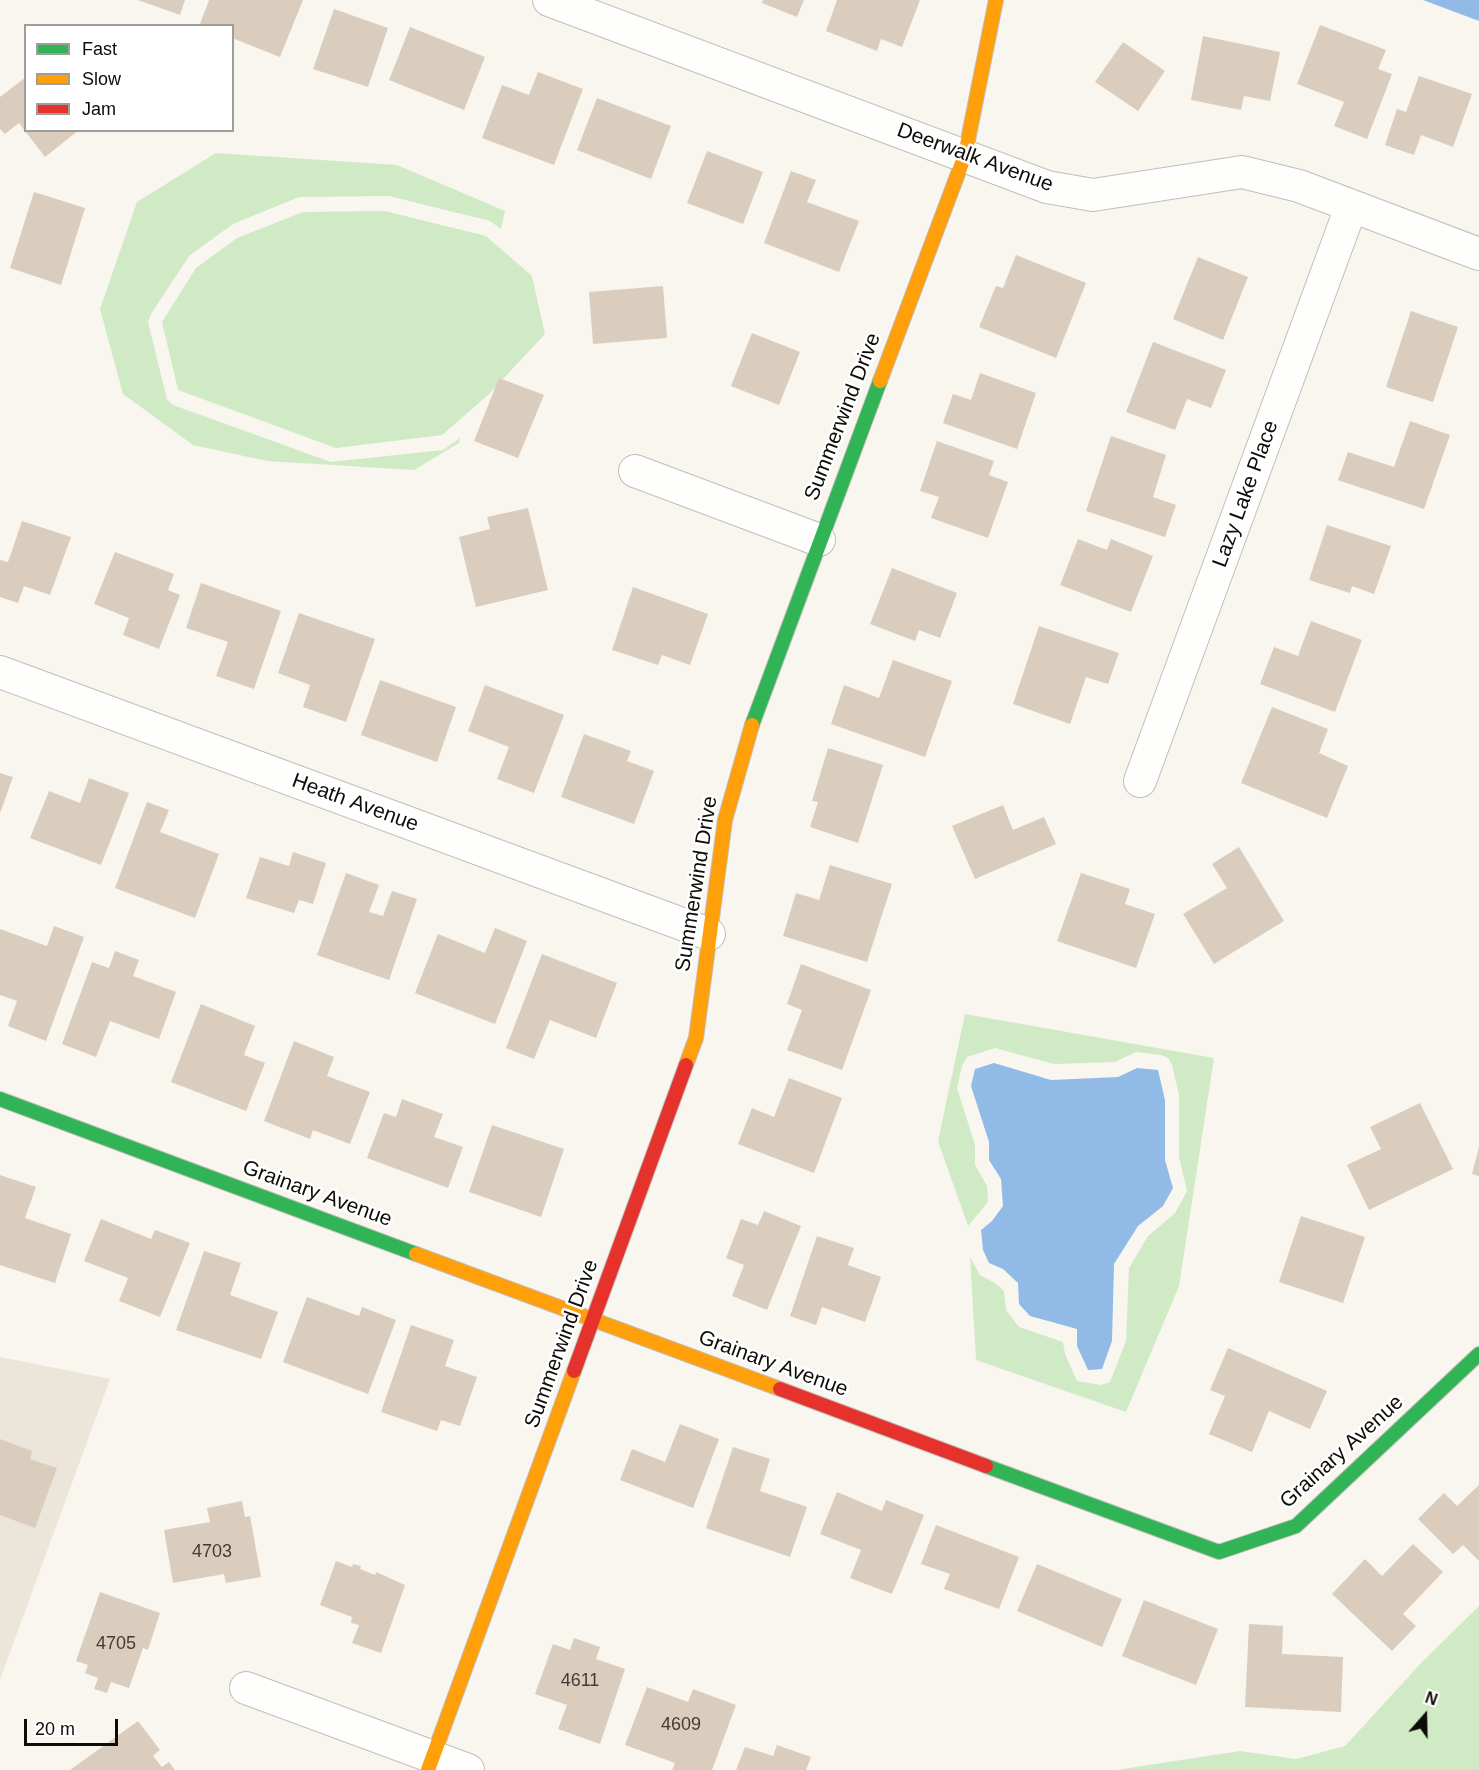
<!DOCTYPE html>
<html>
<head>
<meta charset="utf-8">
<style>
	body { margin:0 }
	#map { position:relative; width:1479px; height:1770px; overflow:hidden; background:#f8f6ef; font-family:Arial,sans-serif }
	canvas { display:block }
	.legend { position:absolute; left:24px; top:24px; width:210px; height:108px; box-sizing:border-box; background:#fff; border:2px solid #9e9e9c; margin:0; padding:8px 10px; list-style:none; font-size:18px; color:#0d0c08 }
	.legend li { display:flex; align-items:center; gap:12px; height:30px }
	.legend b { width:30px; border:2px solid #9e9e9c }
	.north { position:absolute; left:1395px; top:1686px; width:60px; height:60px; -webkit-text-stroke:4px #fff; paint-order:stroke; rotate:20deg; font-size:16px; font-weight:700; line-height:24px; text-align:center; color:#0d0c08 }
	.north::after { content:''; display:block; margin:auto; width:21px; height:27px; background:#0d0c08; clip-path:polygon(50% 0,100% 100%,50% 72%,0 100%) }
	.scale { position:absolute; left:24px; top:1719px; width:94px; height:27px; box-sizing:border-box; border:3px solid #0d0c08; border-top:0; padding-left:8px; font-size:18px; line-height:21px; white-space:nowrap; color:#0d0c08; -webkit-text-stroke:4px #fff; paint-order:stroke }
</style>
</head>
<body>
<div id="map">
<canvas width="1479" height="1770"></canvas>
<ul class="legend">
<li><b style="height:8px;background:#30b455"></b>Fast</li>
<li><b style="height:8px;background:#ff9f0a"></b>Slow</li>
<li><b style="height:8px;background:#e5322d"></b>Jam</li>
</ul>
<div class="north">N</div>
<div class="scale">20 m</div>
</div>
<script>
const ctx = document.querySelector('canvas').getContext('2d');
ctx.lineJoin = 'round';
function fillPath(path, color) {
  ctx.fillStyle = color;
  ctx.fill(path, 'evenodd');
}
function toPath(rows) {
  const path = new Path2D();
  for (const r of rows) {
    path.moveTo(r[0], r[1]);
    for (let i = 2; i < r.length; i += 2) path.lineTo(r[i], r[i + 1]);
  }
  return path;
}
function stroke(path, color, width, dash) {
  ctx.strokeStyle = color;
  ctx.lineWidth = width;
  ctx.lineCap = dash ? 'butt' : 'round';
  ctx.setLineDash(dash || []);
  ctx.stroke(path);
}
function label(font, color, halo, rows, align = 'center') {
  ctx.font = font + ' Arial,sans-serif';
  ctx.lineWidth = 5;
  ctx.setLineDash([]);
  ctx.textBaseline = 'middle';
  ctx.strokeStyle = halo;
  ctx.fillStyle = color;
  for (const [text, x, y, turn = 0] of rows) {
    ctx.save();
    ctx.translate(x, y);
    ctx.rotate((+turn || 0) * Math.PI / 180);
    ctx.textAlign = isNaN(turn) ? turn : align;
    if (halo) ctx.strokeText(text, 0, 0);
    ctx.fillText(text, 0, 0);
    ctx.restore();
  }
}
const built = toPath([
	[0,1357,110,1379,0,1680]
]);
const green = toPath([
	[216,153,397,165,505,211,501,229,490,221,389,196,299,197,233,224,189,256,151,314,148,322,167,399,173,405,331,462,443,450,460,438,459,443,414,470,267,461,193,445,123,394,100,309,137,202],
	[385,211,486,236,532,276,545,334,488,395,442,435,336,448,178,390,162,322,196,268,237,238,303,212],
	[965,1014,1214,1058,1179,1286,1126,1412,976,1360,970,1257,980,1275,995,1283,1004,1291,1006,1310,1019,1327,1063,1342,1065,1354,1077,1381,1101,1385,1110,1382,1126,1341,1129,1268,1148,1236,1175,1213,1187,1191,1179,1157,1179,1095,1172,1065,1168,1058,1161,1055,1136,1052,1115,1062,1054,1064,995,1048,967,1057,962,1066,957,1088,975,1145,975,1165,987,1186,988,1202,968,1226,938,1141],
	[1479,1606,1479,1770,1116,1770,1240,1751,1296,1759,1345,1746,1423,1661]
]);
const water = toPath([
	[1423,0,1479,0,1479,21],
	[994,1063,1051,1080,1118,1077,1137,1068,1158,1070,1165,1100,1165,1160,1173,1188,1163,1206,1138,1226,1114,1264,1112,1341,1102,1369,1088,1370,1077,1346,1077,1329,1030,1316,1019,1304,1018,1283,1003,1269,989,1263,983,1250,981,1230,992,1221,1003,1206,1001,1179,989,1160,989,1142,971,1086,975,1069]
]);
const building = toPath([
	[138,0,185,0,180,15],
	[209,0,303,0,280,57,232,38,232,26,200,24],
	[763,0,804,0,797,17,762,3],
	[837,0,920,0,902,47,881,39,877,51,826,31],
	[334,9,388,28,368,87,313,69],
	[1320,25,1386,50,1378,69,1392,74,1367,139,1334,126,1344,102,1297,84],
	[410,27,485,57,464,110,389,80],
	[1203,36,1280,52,1270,101,1244,96,1241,110,1191,100],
	[1123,42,1165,71,1138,111,1095,82],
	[538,72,583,89,554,165,482,138,502,85,529,95],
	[1419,76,1472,94,1453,147,1421,135,1414,155,1385,145,1397,109,1406,112],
	[26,77,26,130,79,130,45,157,19,123,5,134,0,129,0,97],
	[597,98,671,126,651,179,577,150],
	[707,151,763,172,743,224,687,203],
	[791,171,816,180,807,202,859,221,839,272,764,243],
	[34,192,85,208,61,285,10,268],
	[1016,255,1086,283,1056,358,979,327,996,286,1003,288],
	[1198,257,1248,277,1223,340,1173,319],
	[663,286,667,338,593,344,589,292],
	[1411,311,1458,327,1433,402,1386,387],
	[752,333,800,352,779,405,731,386],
	[1153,342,1226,370,1211,408,1187,399,1175,430,1126,412],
	[980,373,1036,393,1017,449,943,423,953,394,971,400],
	[499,378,544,395,518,458,474,441],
	[1410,421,1450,435,1424,509,1338,480,1348,452,1394,467],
	[1111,436,1166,455,1153,497,1176,505,1165,537,1086,511],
	[937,441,994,461,989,475,1008,482,988,538,931,518,939,497,920,491],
	[528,508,548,590,476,607,459,537,490,529,487,517],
	[22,521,71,537,50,595,24,586,18,603,0,597,0,560,8,562],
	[1327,525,1391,546,1374,594,1352,586,1350,593,1309,580],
	[1078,539,1107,550,1111,539,1153,556,1131,612,1060,585],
	[115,552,174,574,168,590,180,595,159,649,123,635,129,618,94,604],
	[892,568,957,593,940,638,919,630,915,641,870,624],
	[201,583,281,611,254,689,216,676,228,642,186,628],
	[633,587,708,614,690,665,662,655,658,665,612,650],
	[299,613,375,639,346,722,303,707,310,685,278,673],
	[1311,621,1362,640,1335,712,1260,684,1274,647,1298,656],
	[1039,626,1119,653,1108,684,1086,677,1070,724,1013,704],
	[893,660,952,681,925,757,831,724,844,685,879,698],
	[380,680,456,707,437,762,361,735],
	[485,685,564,715,534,793,497,779,509,747,468,731],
	[1272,707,1328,729,1319,753,1348,766,1327,818,1241,783],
	[584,734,631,751,627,761,654,771,634,824,561,797],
	[828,748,883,765,858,843,810,827,818,802,812,801],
	[0,773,13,777,0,813],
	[89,778,129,793,101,865,30,838,49,791,80,803],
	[147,802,169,810,160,832,219,854,195,918,115,888],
	[1003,805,1013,830,1044,817,1056,844,975,879,952,826],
	[1239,847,1284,921,1214,964,1183,914,1227,888,1212,864],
	[293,852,326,863,313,904,299,900,294,913,246,898,260,857,289,866],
	[830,865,892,884,867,962,783,936,796,893,819,900],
	[346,873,379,885,369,912,383,916,392,891,417,899,389,980,317,955],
	[1081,873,1130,889,1125,904,1155,914,1136,968,1057,941],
	[54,926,84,937,46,1041,8,1026,17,1001,0,995,0,929,47,946],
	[495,928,527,941,495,1024,415,993,438,934,485,953],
	[115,951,139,960,133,976,176,992,159,1039,110,1021,96,1057,62,1044,92,962,109,968],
	[542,954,617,983,596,1038,550,1020,534,1059,506,1048],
	[801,964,871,990,842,1070,787,1050,802,1010,787,1004],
	[201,1004,255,1026,244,1055,265,1063,246,1111,171,1082],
	[294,1041,334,1057,327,1076,370,1092,350,1144,313,1130,310,1139,264,1121],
	[789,1078,842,1098,814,1173,738,1144,752,1108,774,1117],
	[402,1099,443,1114,434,1137,463,1147,448,1188,367,1158,384,1113,396,1117],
	[1420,1103,1453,1169,1369,1210,1347,1165,1381,1149,1370,1127],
	[492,1125,564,1149,541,1217,469,1192],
	[1479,1147,1479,1176,1472,1174],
	[0,1175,36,1187,25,1218,71,1234,55,1283,0,1265],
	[764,1211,801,1226,767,1310,732,1296,744,1265,726,1258,741,1219,758,1225],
	[1301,1216,1365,1237,1343,1303,1279,1282],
	[101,1219,151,1239,155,1230,190,1243,160,1317,119,1301,128,1278,84,1261],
	[817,1236,854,1248,848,1265,881,1277,865,1322,822,1307,816,1325,790,1316],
	[204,1251,241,1263,230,1295,278,1312,261,1359,176,1330],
	[307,1297,359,1316,362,1307,396,1320,368,1394,283,1362],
	[411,1325,454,1340,445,1366,477,1377,460,1426,441,1420,437,1431,381,1412],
	[1228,1348,1327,1391,1310,1429,1269,1411,1252,1452,1209,1434,1225,1396,1210,1390],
	[680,1424,719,1439,693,1508,620,1480,632,1449,665,1462],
	[0,1439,32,1451,30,1459,57,1468,35,1528,0,1515],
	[733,1447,770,1459,760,1491,807,1507,790,1557,706,1528],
	[1479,1485,1479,1561,1463,1545,1453,1554,1418,1519,1444,1493,1457,1506],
	[837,1492,882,1511,886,1500,924,1515,892,1594,850,1578,861,1550,820,1534],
	[242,1501,245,1517,250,1516,261,1577,226,1583,224,1574,173,1583,164,1530,210,1522,207,1508],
	[936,1525,1019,1557,999,1609,944,1589,950,1574,921,1564],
	[1413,1544,1443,1572,1403,1614,1416,1626,1392,1651,1332,1594,1365,1559,1382,1576],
	[336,1561,352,1567,353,1564,361,1566,360,1569,375,1575,376,1572,405,1585,381,1653,352,1643,359,1625,351,1623,352,1617,320,1605],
	[1037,1564,1122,1599,1102,1647,1017,1611],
	[100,1592,160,1613,148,1650,143,1648,129,1688,111,1682,107,1693,94,1689,98,1678,85,1673,88,1665,76,1661],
	[1144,1600,1218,1629,1196,1685,1122,1656],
	[1249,1624,1283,1626,1282,1654,1343,1657,1341,1712,1245,1707],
	[574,1638,600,1647,596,1659,625,1669,600,1744,558,1729,567,1705,535,1694,553,1644,570,1650],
	[647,1687,688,1702,693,1689,736,1705,712,1770,672,1770,675,1763,625,1745],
	[138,1721,160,1750,153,1756,162,1767,169,1762,175,1770,70,1770],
	[777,1745,811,1757,806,1770,736,1770,745,1747,773,1756]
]);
const street = toPath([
	[549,0,1047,187,1093,195,1242,172,1299,186,1479,254],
	[635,471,819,540],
	[0,672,709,934],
	[1140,781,1351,207],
	[246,1688,468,1770]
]);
const fast = toPath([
	[752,725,880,381],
	[0,1099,416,1254],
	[986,1466,1219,1552,1296,1526,1479,1354]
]);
const slow = toPath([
	[880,381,965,155,996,0],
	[686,1065,696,1038,725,820,752,725],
	[416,1254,780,1389],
	[428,1770,574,1371]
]);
const jam = toPath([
	[574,1371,686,1065],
	[780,1389,986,1466]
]);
const numberNames = [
	["4703",212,1552],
	["4705",116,1644],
	["4611",580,1681],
	["4609",681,1725]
];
const streetNames = [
	["Deerwalk Avenue",975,158,20],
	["Summerwind Drive",843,417,-69],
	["Lazy Lake Place",1246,494,-70],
	["Heath Avenue",355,803,20],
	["Summerwind Drive",697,884,-81],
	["Grainary Avenue",317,1194,20],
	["Summerwind Drive",562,1344,-70],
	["Grainary Avenue",773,1364,20],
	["Grainary Avenue",1342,1452,-42]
];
fillPath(built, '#ebe6d9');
fillPath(green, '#d1eac6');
fillPath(water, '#91bbe6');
fillPath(building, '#dbcdbe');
stroke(street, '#c0beb9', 34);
stroke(fast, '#c0beb9', 16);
stroke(slow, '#c0beb9', 16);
stroke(jam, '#c0beb9', 16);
stroke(street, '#fefefd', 32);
stroke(fast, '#30b455', 14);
stroke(slow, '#ff9f0a', 14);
stroke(jam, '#e5322d', 14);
label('18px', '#403c36', null, numberNames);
label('21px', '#0d0c08', '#fff', streetNames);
</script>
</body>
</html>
